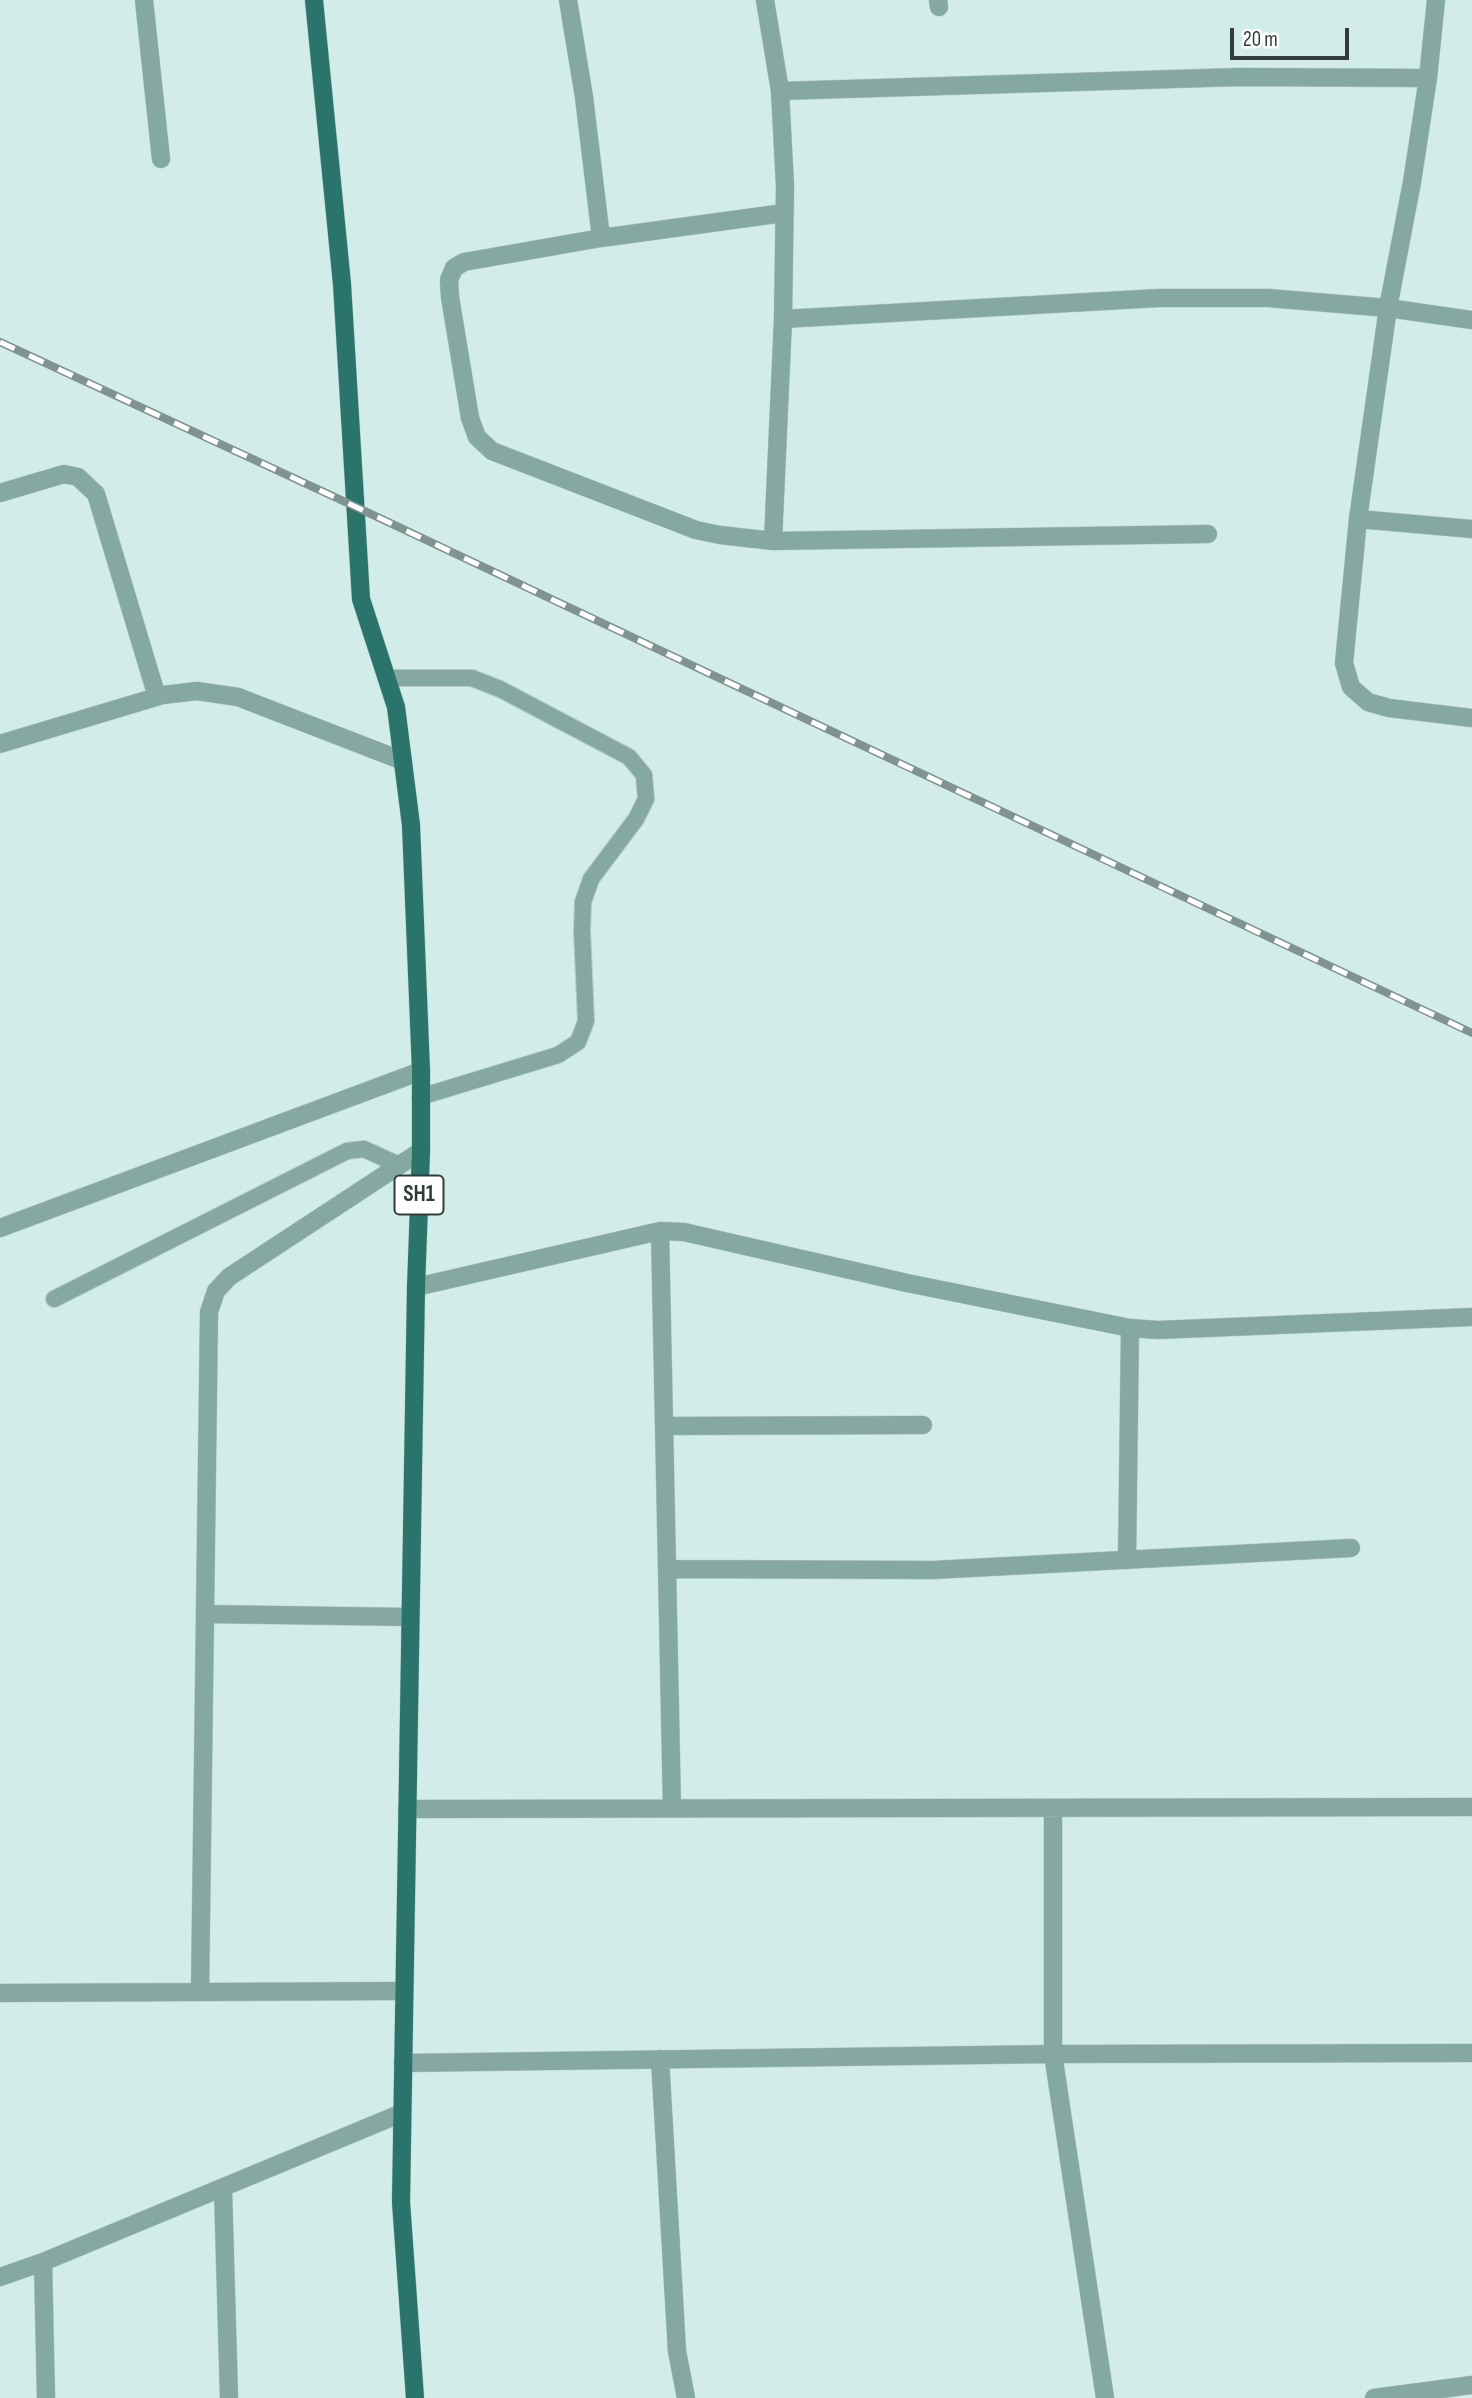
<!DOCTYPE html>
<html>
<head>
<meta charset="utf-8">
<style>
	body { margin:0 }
	#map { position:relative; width:1472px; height:2398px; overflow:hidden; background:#d2ede9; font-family:"Sofia Sans Condensed",sans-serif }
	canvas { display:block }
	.scale { position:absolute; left:1230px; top:28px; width:119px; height:32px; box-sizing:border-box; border:4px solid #313c3a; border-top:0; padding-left:9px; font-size:21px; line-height:24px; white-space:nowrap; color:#313c3a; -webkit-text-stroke:5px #fff; paint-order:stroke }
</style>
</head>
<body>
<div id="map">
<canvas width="1472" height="2398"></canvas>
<div class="scale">20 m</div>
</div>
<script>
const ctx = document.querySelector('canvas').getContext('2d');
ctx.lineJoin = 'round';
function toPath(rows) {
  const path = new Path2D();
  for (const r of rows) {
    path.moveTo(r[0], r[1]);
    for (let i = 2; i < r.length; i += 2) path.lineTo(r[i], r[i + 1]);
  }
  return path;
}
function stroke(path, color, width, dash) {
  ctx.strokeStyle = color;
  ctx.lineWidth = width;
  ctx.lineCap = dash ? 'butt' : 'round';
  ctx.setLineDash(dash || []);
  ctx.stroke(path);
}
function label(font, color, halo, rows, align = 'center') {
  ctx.font = font + ' "Sofia Sans Condensed",sans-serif';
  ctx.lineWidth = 5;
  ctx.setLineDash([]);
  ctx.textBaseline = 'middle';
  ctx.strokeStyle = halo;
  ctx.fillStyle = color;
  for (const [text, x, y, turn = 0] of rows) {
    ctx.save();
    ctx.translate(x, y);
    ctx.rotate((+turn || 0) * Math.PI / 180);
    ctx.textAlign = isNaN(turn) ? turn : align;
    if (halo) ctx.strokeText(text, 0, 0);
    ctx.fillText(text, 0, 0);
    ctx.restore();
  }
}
const service = toPath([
	[386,678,472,678,500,689,629,757,644,775,646,799,636,819,591,879,583,902,582,930,586,1021,578,1042,558,1055,420,1097],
	[54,1299,347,1151,364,1149,399,1165]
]);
const minor = toPath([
	[144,0,161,159],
	[568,0,584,97,601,238],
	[765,0,780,91,785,186,783,319,773,541],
	[938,0,939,7],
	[1436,0,1428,78,1412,182,1388,308,1358,519,1344,663,1351,687,1368,702,1389,708,1472,718],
	[780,91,1239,77,1428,78],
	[784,213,601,238,464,262,454,268,449,280,450,297,470,418,477,437,492,451,696,530,720,535,773,541,1208,534],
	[783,319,1159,298,1268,298,1388,308,1472,320],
	[0,493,64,474,78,477,96,494,157,697],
	[1358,519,1472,529],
	[0,744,163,695,197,691,238,697,403,761],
	[0,1228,421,1071],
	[660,1231,672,1808],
	[416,1287,660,1231,684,1232,907,1283,1130,1328,1158,1330,1472,1317],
	[664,1426,923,1425],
	[1127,1560,1130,1328],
	[667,1569,933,1570,1351,1548],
	[206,1614,410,1617],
	[1053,1808,1053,2054,1105,2398],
	[407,1809,1472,1807],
	[200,1992,209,1312,216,1291,229,1277,421,1151],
	[0,1993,404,1991],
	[660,2059,677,2351,686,2398],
	[403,2063,1053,2054,1472,2053],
	[223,2188,229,2398],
	[43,2262,46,2398],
	[0,2277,43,2262,402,2113],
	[1374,2398,1472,2385]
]);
const primary = toPath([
	[314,0,342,284,361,599,396,707,411,825,421,1071,421,1151,416,1287,401,2202,415,2398]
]);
const rail = toPath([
	[0,342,354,506,1472,1033]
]);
const shields = [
	[419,1195,49]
];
const shieldNames = [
	["SH1",419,1195]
];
stroke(service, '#b2cac6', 18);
stroke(minor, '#b2cac6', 19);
stroke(primary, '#b2cac6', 19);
stroke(service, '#85a8a3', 16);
stroke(minor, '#85a8a3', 18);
stroke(primary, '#2a746b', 18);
stroke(rail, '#809390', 8);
stroke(rail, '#fff', 5, [16]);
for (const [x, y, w] of shields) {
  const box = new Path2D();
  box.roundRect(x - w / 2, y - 19.5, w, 39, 5);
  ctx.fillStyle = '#fff';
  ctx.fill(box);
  stroke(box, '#313c3a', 2);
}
label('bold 23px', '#313c3a', null, shieldNames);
</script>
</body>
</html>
